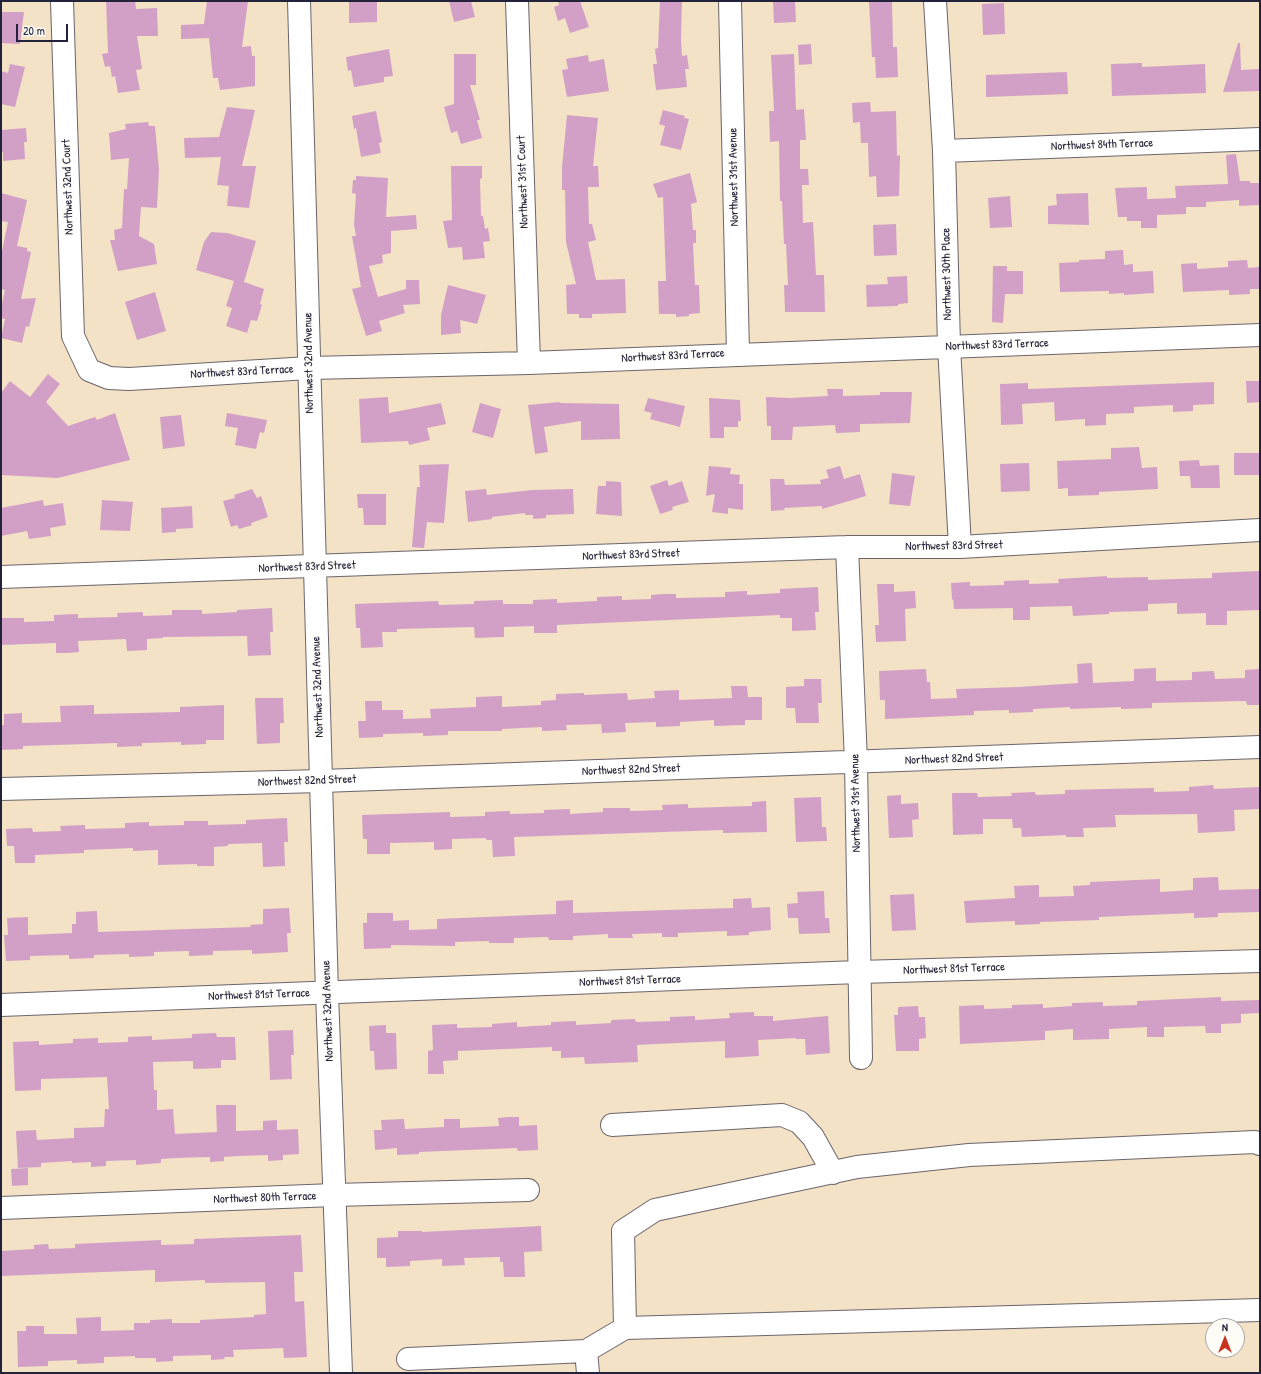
<!DOCTYPE html>
<html>
<head>
<meta charset="utf-8">
<style>
	body { margin:0 }
	#map { position:relative; width:1261px; height:1374px; overflow:hidden; background:#f3e2c5; font-family:"Patrick Hand",sans-serif }
	canvas { display:block }
	.frame { position:absolute; inset:0; border:2px solid #22223b; pointer-events:none }
	.north { position:absolute; left:1205px; top:1318px; width:40px; height:40px; box-sizing:border-box; background:#fdfcf7; border:1px solid #a5a5ac; border-radius:50%; rotate:0deg; font-size:11px; font-weight:700; line-height:16px; text-align:center; color:#22223b }
	.north::after { content:''; display:block; margin:auto; width:14px; height:18px; background:#c8321e; clip-path:polygon(50% 0,100% 100%,50% 72%,0 100%) }
	.scale { position:absolute; left:16px; top:24px; width:52px; height:18px; box-sizing:border-box; border:2px solid #22223b; border-top:0; padding-left:5px; font-size:12px; line-height:14px; white-space:nowrap; color:#22223b; -webkit-text-stroke:3px #fdfcf7; paint-order:stroke }
</style>
</head>
<body>
<div id="map">
<canvas width="1261" height="1374"></canvas>
<div class="frame"></div>
<div class="north">N</div>
<div class="scale">20 m</div>
</div>
<script>
const ctx = document.querySelector('canvas').getContext('2d');
ctx.lineJoin = 'round';
function fillPath(path, color) {
  ctx.fillStyle = color;
  ctx.fill(path, 'evenodd');
}
function toPath(rows) {
  const path = new Path2D();
  for (const r of rows) {
    path.moveTo(r[0], r[1]);
    for (let i = 2; i < r.length; i += 2) path.lineTo(r[i], r[i + 1]);
  }
  return path;
}
function stroke(path, color, width, dash) {
  ctx.strokeStyle = color;
  ctx.lineWidth = width;
  ctx.lineCap = dash ? 'butt' : 'round';
  ctx.setLineDash(dash || []);
  ctx.stroke(path);
}
function label(font, color, halo, rows, align = 'center') {
  ctx.font = font + ' "Patrick Hand",sans-serif';
  ctx.lineWidth = 3;
  ctx.setLineDash([]);
  ctx.textBaseline = 'middle';
  ctx.strokeStyle = halo;
  ctx.fillStyle = color;
  for (const [text, x, y, turn = 0] of rows) {
    ctx.save();
    ctx.translate(x, y);
    ctx.rotate((+turn || 0) * Math.PI / 180);
    ctx.textAlign = isNaN(turn) ? turn : align;
    if (halo) ctx.strokeText(text, 0, 0);
    ctx.fillText(text, 0, 0);
    ctx.restore();
  }
}
const building = toPath([
	[106,1,135,1,136,9,157,8,158,36,137,36,142,69,136,70,140,90,118,93,115,76,112,77,110,66,105,67,102,54,108,53],
	[207,1,248,1,242,47,251,46,252,56,255,56,255,86,220,90,218,78,213,78,209,38,181,39,181,25,204,24],
	[349,1,377,1,377,22,349,23],
	[449,1,471,1,475,17,454,22],
	[558,1,580,1,589,27,570,33,565,18,558,21,554,7,559,5],
	[660,1,682,1,681,40,682,56,687,55,689,69,685,69,687,87,656,90,653,64,657,64,655,49,658,48],
	[773,1,795,1,796,22,774,23],
	[869,1,892,1,893,47,897,47,898,77,876,78,875,57,872,57],
	[1004,3,1005,34,983,35,982,4],
	[1,12,24,12,20,44,1,43],
	[1238,43,1240,43,1241,70,1260,69,1260,91,1223,92],
	[811,44,812,64,799,65,798,45],
	[389,49,393,76,384,77,384,82,354,87,351,70,348,71,346,57],
	[454,54,476,54,476,85,470,85,480,120,477,120,482,138,461,144,457,131,451,133,444,107,454,104],
	[794,54,796,110,804,109,806,140,800,140,800,169,808,169,809,185,802,185,803,223,813,222,816,275,824,275,825,312,785,312,784,285,788,285,786,244,784,244,782,201,780,201,779,141,770,142,769,111,774,111,771,55],
	[588,55,589,62,604,59,609,91,567,97,562,70,568,69,566,59],
	[1142,63,1142,67,1205,64,1206,93,1112,96,1111,64],
	[10,64,25,67,15,107,1,104,1,71,8,73],
	[1067,72,1068,94,986,97,986,75],
	[870,102,871,112,896,111,897,156,900,155,899,196,877,197,876,176,869,177,868,143,861,143,860,122,853,123,852,103],
	[227,107,255,110,242,166,256,166,249,208,227,206,229,186,217,185,221,157,185,158,184,138,219,137],
	[663,110,685,116,684,118,689,119,681,150,660,145,665,126,659,124],
	[376,111,382,142,379,143,381,153,361,157,356,128,354,129,352,116],
	[567,115,598,118,593,166,598,166,599,187,588,187,589,224,592,224,596,240,588,242,596,280,625,279,626,313,592,314,592,318,579,318,579,314,567,314,566,285,576,284,566,242,565,190,562,190,562,167],
	[148,122,149,126,155,126,159,170,157,208,141,207,139,236,154,244,157,264,118,271,110,240,115,240,114,230,122,228,124,189,127,189,129,158,111,160,109,133,126,129,125,124],
	[26,128,27,142,24,142,25,159,3,161,3,152,1,152,1,130],
	[1236,154,1240,181,1250,181,1250,183,1260,183,1260,205,1239,206,1239,200,1206,202,1206,207,1186,207,1186,214,1157,215,1157,228,1141,228,1141,221,1127,221,1127,217,1118,217,1115,188,1147,187,1147,199,1176,198,1175,186,1228,184,1226,155],
	[451,166,482,166,482,178,480,179,481,216,483,216,485,229,488,228,490,241,483,242,485,258,463,260,462,247,448,248,443,221,452,220],
	[690,173,697,202,691,204,693,230,696,230,696,243,693,243,695,285,699,285,700,313,689,314,689,316,676,317,676,314,659,314,658,281,666,281,663,197,658,198,653,184],
	[356,176,388,178,386,217,416,215,417,229,391,231,391,253,382,255,383,263,369,266,378,297,406,289,406,280,419,280,420,304,403,305,405,313,379,321,382,331,366,336,352,289,361,287,352,236,356,236,354,225,356,194,352,193,353,180,356,180],
	[1,193,27,200,17,246,27,248,27,251,31,252,21,299,36,298,29,327,26,326,22,343,1,338,5,319,1,318,1,308,5,290,1,289,1,256,8,222,1,221],
	[1088,193,1089,225,1048,224,1048,206,1057,205,1056,194],
	[1010,196,1012,227,990,228,988,198],
	[896,224,897,255,874,256,873,225],
	[211,232,227,233,256,241,244,282,264,289,260,304,262,305,257,321,251,320,247,333,226,326,232,308,226,306,234,281,196,270,204,242],
	[1123,250,1124,265,1133,264,1133,272,1153,271,1154,293,1124,295,1124,293,1109,294,1109,291,1060,292,1059,263,1079,262,1079,260,1105,259,1105,251],
	[1247,260,1248,268,1260,267,1260,289,1250,289,1250,294,1229,295,1229,290,1183,292,1181,264,1197,263,1197,269,1228,267,1228,261],
	[993,266,1007,266,1007,271,1023,271,1023,294,1005,294,1003,323,992,322],
	[907,276,908,303,899,304,897,306,867,307,866,285,888,284,887,277],
	[448,285,486,295,477,324,460,320,461,333,441,335,441,315],
	[155,292,166,331,137,340,125,302],
	[48,374,60,384,46,402,68,426,95,417,97,420,115,413,130,460,58,478,1,475,1,393,10,381,30,397],
	[1246,381,1260,381,1260,402,1247,403],
	[1214,382,1214,404,1193,405,1193,411,1173,412,1173,405,1134,407,1134,413,1106,414,1106,425,1085,426,1085,419,1055,421,1054,402,1022,404,1023,424,1001,425,1000,384,1028,383,1028,389],
	[827,389,843,389,843,396,880,395,880,392,912,392,910,423,860,424,860,432,836,433,835,425,793,427,792,440,771,440,771,426,767,426,766,397,790,398,828,396],
	[388,397,389,413,441,403,446,424,427,428,430,440,409,445,408,441,361,443,359,399],
	[648,398,685,406,680,427,650,419,652,413,644,411],
	[709,398,740,400,741,421,738,421,738,427,724,427,724,438,710,438],
	[559,402,560,403,619,404,620,439,581,440,581,421,544,427,548,452,535,454,528,405],
	[480,403,501,409,493,438,472,432],
	[227,413,267,420,264,433,260,432,256,449,235,445,238,428,225,426],
	[181,415,185,446,163,449,160,417],
	[1139,447,1142,468,1157,467,1158,489,1099,492,1099,495,1068,496,1068,488,1058,489,1057,461,1111,459,1111,448],
	[1234,453,1260,453,1260,475,1234,475],
	[1199,460,1200,466,1219,465,1220,488,1191,488,1190,476,1180,476,1179,461],
	[1029,463,1030,491,1001,492,1000,464],
	[449,464,444,523,427,522,424,548,412,547,417,487,420,487,419,465],
	[709,466,731,468,730,474,740,475,739,484,743,484,743,510,728,508,728,514,712,512,715,494,706,496],
	[840,466,844,479,860,474,866,496,822,509,822,506,784,508,785,510,771,511,770,479,784,479,785,485,821,484,820,480,829,478,826,470],
	[892,473,915,476,910,506,889,504],
	[667,480,669,486,682,481,689,502,672,507,673,510,660,514,650,486],
	[606,481,621,482,622,516,596,514,598,486,606,486],
	[252,489,257,498,261,496,268,517,251,523,252,525,239,529,237,525,231,527,223,501,235,498,234,495],
	[486,489,487,495,532,490,573,489,574,514,546,515,546,518,533,519,533,515,525,515,525,513,492,517,492,519,468,522,465,491],
	[357,494,386,494,386,525,364,525,363,508,358,508],
	[43,500,44,506,63,503,66,525,50,528,51,536,29,539,27,531,1,536,1,508],
	[102,500,133,502,130,531,100,530],
	[192,506,193,528,176,529,176,532,162,533,161,508],
	[1260,571,1260,610,1227,611,1227,625,1206,625,1206,613,1177,614,1177,603,1148,604,1148,611,1109,612,1109,614,1073,616,1072,606,1030,607,1030,620,1013,620,1013,608,954,609,953,599,952,600,951,583,970,582,970,586,1004,585,1004,581,1029,580,1029,584,1059,583,1058,579,1107,576,1107,578,1148,577,1148,580,1177,579,1212,578,1212,573],
	[877,584,894,584,894,592,915,591,916,608,905,609,906,641,876,642,875,625,879,625],
	[818,587,819,612,815,612,816,630,792,631,792,618,780,618,780,615,557,625,557,633,534,633,534,626,504,627,504,637,475,638,474,627,397,629,397,632,382,632,383,647,361,648,360,628,356,628,355,604,438,601,439,605,474,604,474,601,503,600,503,604,533,604,533,600,557,599,557,603,597,601,597,597,622,596,622,600,651,599,651,595,663,594,676,594,676,598,725,597,725,592,747,591,747,595,780,593,780,589],
	[272,608,273,632,270,632,271,655,248,656,247,636,163,637,163,638,147,639,147,650,127,651,126,639,78,641,79,652,68,653,56,653,56,643,1,645,1,618,24,618,24,622,54,621,54,615,78,614,78,618,118,617,117,613,143,612,143,616,172,615,172,610,202,610,202,614,237,612,237,610],
	[1092,663,1093,683,1134,681,1134,669,1156,668,1156,681,1192,680,1192,672,1214,671,1215,679,1245,678,1245,670,1260,669,1260,705,1247,705,1246,701,1152,703,1152,708,1121,709,1121,707,1070,709,1070,707,1033,709,1033,712,1009,713,1009,710,974,711,974,715,885,719,885,700,880,700,879,671,926,669,927,682,930,682,931,699,957,698,956,689,1019,687,1078,683,1077,664],
	[804,679,821,679,822,703,818,703,819,723,796,723,795,708,786,708,786,687,804,686],
	[731,686,747,686,748,697,762,697,762,720,745,720,745,725,714,726,714,720,680,722,680,726,656,727,656,722,625,723,626,732,602,733,601,724,566,725,567,730,542,731,542,727,502,729,502,731,448,731,448,735,423,736,423,733,383,734,383,737,359,738,358,721,366,721,365,701,382,701,382,710,403,710,403,719,431,718,430,709,476,707,476,697,502,696,502,707,541,705,541,701,556,700,556,694,584,693,584,695,627,693,628,700,655,698,654,691,679,690,679,700,732,698],
	[255,698,283,698,284,723,280,723,280,743,257,744],
	[94,705,94,714,180,712,180,707,224,705,224,740,206,740,206,744,181,745,181,742,142,743,142,746,117,747,117,743,23,746,23,749,1,750,1,725,4,725,4,714,22,713,22,723,61,722,60,706],
	[1213,785,1214,789,1260,787,1260,809,1234,810,1235,831,1198,833,1197,814,1115,815,1116,827,1083,828,1084,837,1066,837,1066,835,1022,837,1021,828,1013,828,1012,819,983,819,983,834,953,835,952,793,977,793,978,797,1012,796,1011,793,1035,792,1036,795,1065,794,1065,790,1105,789,1154,788,1154,792,1189,791,1189,787],
	[901,795,901,804,918,803,919,819,912,820,913,837,889,838,887,796],
	[821,797,822,827,826,827,827,841,796,842,794,798],
	[766,801,767,832,723,833,723,830,514,837,515,856,493,857,492,840,486,840,486,838,452,839,452,849,434,850,434,842,390,843,390,854,367,854,367,839,363,839,362,815,450,812,450,817,485,816,485,812,510,811,510,814,544,813,544,810,570,809,570,814,603,812,603,808,630,808,630,811,663,810,662,805,688,804,688,808,752,806,752,802],
	[287,818,288,842,284,842,285,866,263,867,262,843,228,844,228,846,214,847,214,866,197,866,197,864,158,865,158,850,133,851,133,848,84,850,84,853,35,855,35,863,15,863,14,846,7,846,6,829,32,828,33,832,61,831,60,826,85,825,85,829,125,828,125,823,149,822,149,826,184,825,184,821,208,821,208,825,246,824,246,820],
	[1218,877,1219,890,1260,889,1260,912,1218,913,1218,917,1194,918,1194,913,1099,917,1099,920,1040,922,1040,924,1015,925,1015,921,966,923,964,901,1015,898,1014,886,1039,885,1039,897,1074,896,1073,886,1090,885,1090,882,1160,879,1160,892,1193,890,1193,878],
	[824,891,825,918,829,918,830,933,799,934,798,918,788,918,787,904,798,903,797,892],
	[914,894,916,930,892,931,890,895],
	[751,898,752,908,770,907,771,930,749,932,749,935,727,936,727,931,678,933,678,937,662,937,662,933,632,934,633,938,608,938,608,934,573,936,573,940,549,940,548,937,514,938,514,943,489,943,489,941,455,942,455,946,391,945,391,948,364,949,363,923,367,923,367,913,393,913,393,921,409,920,409,930,437,929,437,919,556,914,556,901,573,900,573,913,733,908,733,899],
	[289,908,291,933,287,933,288,952,252,954,252,950,213,951,213,955,189,956,189,951,154,952,154,956,129,957,129,954,94,955,94,958,69,959,69,955,30,956,30,960,6,961,4,935,8,935,7,918,28,917,28,935,72,933,72,924,76,924,76,912,97,911,98,932,251,927,250,925,263,924,263,909],
	[1221,997,1221,1001,1260,1000,1260,1013,1241,1014,1241,1023,1221,1024,1221,1033,1206,1033,1205,1026,1164,1027,1164,1037,1147,1037,1147,1027,1109,1029,1109,1039,1073,1040,1073,1029,1045,1031,1045,1040,960,1044,959,1006,984,1005,984,1009,1012,1008,1012,1005,1043,1004,1043,1008,1072,1006,1072,1003,1103,1002,1103,1006,1137,1005,1137,1001],
	[918,1006,919,1017,925,1017,926,1038,919,1039,919,1051,896,1051,894,1015,898,1015,898,1007],
	[754,1012,754,1016,773,1016,773,1021,828,1016,830,1053,806,1055,805,1039,796,1039,796,1038,758,1040,759,1056,725,1058,725,1041,656,1044,637,1045,638,1062,585,1064,584,1057,561,1058,561,1051,552,1051,552,1047,458,1051,458,1060,443,1061,444,1074,428,1074,428,1051,433,1050,432,1025,457,1024,457,1028,492,1027,492,1024,517,1022,517,1027,551,1025,551,1022,576,1021,576,1025,611,1023,611,1020,635,1019,636,1022,670,1021,670,1017,695,1016,695,1020,730,1018,729,1013],
	[386,1025,386,1033,396,1033,397,1069,375,1070,374,1051,370,1051,369,1026],
	[293,1030,294,1055,291,1055,292,1079,270,1080,268,1031],
	[216,1033,217,1037,235,1037,236,1060,221,1060,221,1068,193,1069,193,1061,153,1062,154,1090,157,1090,157,1110,173,1109,175,1134,217,1132,216,1105,236,1105,236,1131,263,1130,263,1121,277,1120,277,1130,298,1129,299,1154,283,1155,283,1160,268,1161,268,1155,239,1156,224,1157,224,1161,210,1162,210,1157,176,1158,161,1159,161,1163,136,1165,136,1160,106,1161,106,1166,91,1167,91,1162,72,1163,72,1161,41,1163,41,1167,18,1168,16,1131,36,1130,37,1140,74,1138,74,1128,104,1127,105,1109,109,1109,107,1077,41,1079,41,1090,15,1091,13,1042,39,1041,39,1045,73,1043,73,1039,98,1038,98,1043,128,1042,128,1037,152,1036,152,1040,192,1038,192,1034],
	[509,1117,519,1117,519,1126,537,1125,538,1150,518,1151,517,1148,419,1152,419,1154,397,1155,397,1148,375,1150,374,1130,382,1130,381,1120,404,1119,405,1129,444,1127,444,1119,460,1119,460,1128,499,1126,498,1118],
	[28,1168,28,1185,12,1186,11,1169],
	[541,1226,542,1251,524,1252,525,1277,504,1277,503,1262,500,1262,500,1257,464,1258,465,1265,442,1266,442,1259,410,1261,410,1266,386,1267,386,1258,377,1258,377,1238,398,1237,398,1231,422,1231,422,1232],
	[301,1235,303,1272,294,1272,295,1302,304,1301,307,1357,284,1358,283,1348,233,1350,234,1357,224,1357,225,1359,211,1360,211,1355,173,1356,173,1361,156,1362,156,1358,135,1358,135,1356,104,1357,104,1363,77,1364,77,1360,48,1361,48,1366,18,1367,17,1331,26,1331,26,1326,44,1326,44,1334,77,1334,76,1318,101,1317,101,1331,134,1330,134,1323,150,1323,150,1320,152,1320,172,1319,172,1323,200,1323,200,1320,254,1317,254,1315,266,1314,265,1282,205,1283,205,1280,155,1282,155,1270,1,1276,1,1251,34,1249,34,1245,48,1244,49,1249,75,1248,75,1244,161,1240,161,1245,194,1244,194,1239]
]);
const minor = toPath([
	[62,1,73,336,89,370,109,378,129,379,309,368,529,363,1260,335],
	[517,1,529,363],
	[730,1,738,353],
	[935,1,944,151,949,346,960,547],
	[944,151,1260,139],
	[847,547,856,762,861,1058],
	[1,577,847,547,960,547,1260,530],
	[1,789,322,781,1260,747],
	[1,1005,858,972,1260,961],
	[612,1125,782,1115,799,1122,813,1137,833,1173],
	[1,1208,334,1195,528,1190],
	[625,1328,623,1231,655,1210,857,1167,969,1155,1255,1142,1260,1144],
	[408,1359,586,1351],
	[588,1373,586,1351,625,1328,1260,1310]
]);
const major = toPath([
	[299,1,327,993,341,1373]
]);
const streetNames = [
	["Northwest 84th Terrace",1102,145,-2],
	["Northwest 31st Avenue",734,177,-91],
	["Northwest 31st Court",523,182,-92],
	["Northwest 32nd Court",68,187,-92],
	["Northwest 30th Place",947,274,-91],
	["Northwest 83rd Terrace",997,345,-2],
	["Northwest 83rd Terrace",673,356,-3],
	["Northwest 32nd Avenue",309,363,-91],
	["Northwest 83rd Terrace",242,372,-3],
	["Northwest 83rd Street",954,546,-1],
	["Northwest 83rd Street",631,555,-2],
	["Northwest 83rd Street",307,567,-2],
	["Northwest 32nd Avenue",318,687,-92],
	["Northwest 82nd Street",954,759,-2],
	["Northwest 82nd Street",631,770,-2],
	["Northwest 82nd Street",307,781,-2],
	["Northwest 31st Avenue",856,803,-91],
	["Northwest 81st Terrace",954,969,-2],
	["Northwest 81st Terrace",630,981,-2],
	["Northwest 81st Terrace",259,995,-2],
	["Northwest 32nd Avenue",328,1011,-92],
	["Northwest 80th Terrace",265,1198,-2]
];
fillPath(building, '#d2a0c6');
stroke(minor, '#6b656b', 24);
stroke(major, '#6b656b', 24);
stroke(minor, '#fff', 22);
stroke(major, '#fff', 22);
label('12px', '#22223b', '#fdfcf7', streetNames);
</script>
</body>
</html>
